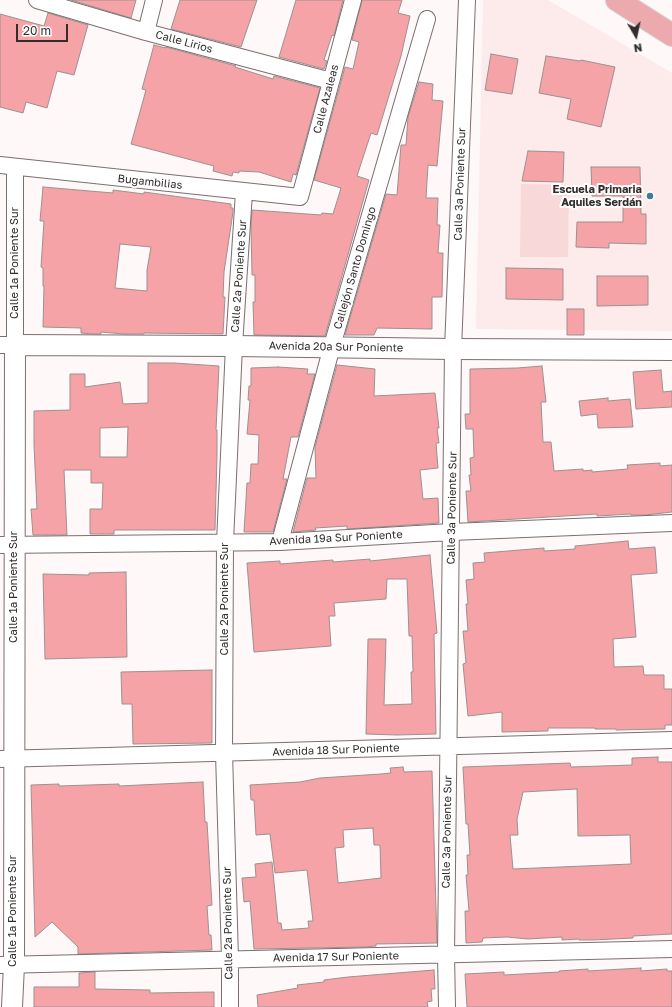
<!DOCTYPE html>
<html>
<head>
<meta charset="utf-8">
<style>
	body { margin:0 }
	#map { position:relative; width:672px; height:1007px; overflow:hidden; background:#fef8f8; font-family:"Golos Text",sans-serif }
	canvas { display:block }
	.north { position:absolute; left:616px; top:16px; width:40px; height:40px; -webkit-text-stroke:3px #fff; paint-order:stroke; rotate:171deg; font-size:11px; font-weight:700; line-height:16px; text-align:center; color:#322d2d }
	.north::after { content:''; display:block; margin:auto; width:14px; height:18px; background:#322d2d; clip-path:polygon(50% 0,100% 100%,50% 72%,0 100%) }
	.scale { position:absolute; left:16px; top:24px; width:52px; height:18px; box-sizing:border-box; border:2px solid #322d2d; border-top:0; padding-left:5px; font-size:12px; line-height:14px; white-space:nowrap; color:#322d2d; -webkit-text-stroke:3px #fff; paint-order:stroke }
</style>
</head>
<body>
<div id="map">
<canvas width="672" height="1007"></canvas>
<div class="north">N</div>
<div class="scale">20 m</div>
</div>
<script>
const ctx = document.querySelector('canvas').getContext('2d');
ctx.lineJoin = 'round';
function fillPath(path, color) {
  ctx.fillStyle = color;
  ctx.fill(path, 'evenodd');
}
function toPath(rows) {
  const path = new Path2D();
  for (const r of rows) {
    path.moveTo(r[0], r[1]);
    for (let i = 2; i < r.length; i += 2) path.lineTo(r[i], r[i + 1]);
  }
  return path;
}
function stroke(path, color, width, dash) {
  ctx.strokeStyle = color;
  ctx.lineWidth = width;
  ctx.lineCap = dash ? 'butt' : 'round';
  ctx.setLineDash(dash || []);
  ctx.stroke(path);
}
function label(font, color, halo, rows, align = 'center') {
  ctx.font = font + ' "Golos Text",sans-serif';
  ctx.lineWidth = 4;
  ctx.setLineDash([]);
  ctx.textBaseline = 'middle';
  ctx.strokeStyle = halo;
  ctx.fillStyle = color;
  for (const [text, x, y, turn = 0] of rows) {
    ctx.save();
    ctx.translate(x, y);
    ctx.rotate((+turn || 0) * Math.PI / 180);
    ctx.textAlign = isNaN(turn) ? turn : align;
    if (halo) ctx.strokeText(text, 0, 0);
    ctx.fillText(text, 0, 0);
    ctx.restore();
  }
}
const built = toPath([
	[483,0,548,0,672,73,672,331,476,329]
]);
const green = toPath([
	[521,184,569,185,568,257,520,257]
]);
const building = toPath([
	[71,0,136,0,131,18,71,0],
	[180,0,257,0,241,47,171,29,180,0],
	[296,0,343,0,334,36,332,35,324,60,327,61,324,69,279,57,296,0],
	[362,0,402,0,398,13,410,16,401,56,377,135,371,133,357,176,369,180,325,336,254,335,253,302,255,302,255,275,252,275,251,227,252,210,321,215,322,213,333,214,341,188,314,180,345,67,353,69,359,42,352,40,362,0],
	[48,13,88,25,74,75,57,71,47,108,26,102,23,113,0,107,0,14,44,26,48,13],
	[154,45,166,48,166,47,236,66,235,67,273,79,274,76,320,88,296,175,293,174,291,182,259,172,239,171,239,173,233,172,232,176,213,171,214,166,131,144,146,90,142,89,154,45],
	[491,54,518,59,512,94,485,90,491,54],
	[546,56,580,61,581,60,615,67,601,127,567,119,571,99,539,93,546,56],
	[419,82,433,84,432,100,443,101,437,166,428,165,426,198,438,198,437,225,440,225,438,253,443,253,442,297,432,297,432,329,377,328,374,335,345,335,386,194,397,195,401,145,406,145,408,117,419,82],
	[528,151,564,152,563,182,522,181,528,151],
	[591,167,640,167,641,214,646,214,646,244,609,243,609,248,576,247,577,222,623,222,623,196,592,196,591,167],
	[43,187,113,193,113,190,144,194,144,192,231,204,231,208,233,208,233,212,224,272,223,297,225,297,223,334,144,333,144,334,123,334,101,332,101,334,93,334,81,333,81,328,43,327,44,286,43,286,43,268,41,267,44,221,40,221,43,187],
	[120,244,151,247,147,270,147,291,115,288,120,244],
	[506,268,563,269,563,300,506,299,506,268],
	[597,276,648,276,648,305,597,306,597,276],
	[567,309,584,309,584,335,567,335,567,309],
	[148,363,174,363,219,366,216,430,217,430,217,455,215,530,114,530,114,534,90,534,90,509,102,509,103,483,91,483,91,470,64,470,67,535,33,535,31,509,37,509,34,445,34,411,70,410,70,374,85,374,85,387,120,382,123,404,148,403,148,363],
	[128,427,127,457,100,457,100,428,128,427],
	[337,365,375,369,374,396,435,393,439,428,437,428,439,443,436,443,438,468,420,470,423,499,438,498,439,523,347,529,347,526,315,528,316,530,293,532,307,478,316,478,315,447,337,365],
	[542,366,546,402,541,402,543,442,551,442,554,471,583,469,583,471,592,470,592,472,628,469,627,465,660,463,660,466,672,465,672,512,645,515,631,515,631,514,597,516,597,514,468,522,466,491,471,491,469,475,471,475,470,458,474,457,473,429,466,429,465,414,470,414,470,369,517,368,542,366],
	[278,367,308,369,307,374,315,374,298,437,291,437,283,479,287,479,273,532,244,532,247,483,250,483,251,464,258,464,259,435,247,434,250,400,248,400,249,386,251,386,251,368,278,367],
	[661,370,663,392,672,391,672,407,636,409,633,372,661,370],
	[608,398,608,401,630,399,633,427,598,428,597,414,581,416,579,401,608,398],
	[628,541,629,549,655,547,657,573,631,575,636,637,613,639,614,667,643,666,644,675,664,675,664,689,672,689,672,725,665,725,665,729,616,730,616,729,595,729,595,728,548,728,548,731,502,732,502,712,468,716,463,664,466,663,463,631,468,631,466,604,468,604,466,580,474,579,473,563,485,562,484,553,544,548,544,551,575,549,575,546,628,541],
	[430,555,437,633,434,634,436,734,397,735,366,734,368,639,386,639,384,705,412,704,411,672,413,672,412,636,409,636,407,579,387,579,386,599,334,603,335,616,329,616,331,646,254,652,247,563,280,561,280,564,333,560,333,562,370,559,370,561,430,555],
	[126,572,127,657,45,659,43,574,89,575,89,573,126,572],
	[212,670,212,743,133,744,132,704,122,704,121,672,212,670],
	[658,757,658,762,672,762,672,934,633,936,633,938,593,940,579,940,579,939,562,940,562,937,528,939,507,937,483,938,482,942,466,943,465,911,469,911,466,875,468,875,467,855,470,855,468,824,466,824,463,767,570,763,571,767,632,765,632,758,658,757],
	[577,789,578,836,630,835,631,864,513,869,510,835,518,835,517,819,523,792,577,789],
	[403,767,404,772,432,771,437,943,376,944,376,946,365,947,254,949,250,901,244,902,242,878,256,877,255,864,272,862,278,923,281,923,282,930,309,928,308,921,313,921,307,870,275,873,270,834,256,835,254,800,251,800,250,785,300,782,320,778,381,774,391,773,390,768,403,767],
	[373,828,374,845,380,845,381,878,338,883,335,848,344,847,343,830,373,828],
	[203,782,205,822,207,822,212,905,207,906,209,935,211,935,212,950,78,954,78,947,52,922,35,937,31,785,59,784,59,786,119,784,119,786,203,782],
	[641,968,641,971,667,969,667,971,672,971,672,1007,467,1007,465,974,504,972,504,975,559,972,559,971,588,969,588,971,641,968],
	[434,970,435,989,431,989,432,1001,427,1002,428,1007,258,1007,257,995,298,988,297,985,324,982,324,980,348,977,434,970],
	[95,972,95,989,150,990,150,993,214,992,214,1007,34,1007,34,987,79,987,79,973,95,972]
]);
const minor = toPath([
	[37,0,146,32,331,81],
	[146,32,154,0],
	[0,165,300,197,353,0],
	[0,345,15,345,15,167],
	[280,542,332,346,427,19],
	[0,545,280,542,451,532,672,523],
	[0,759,672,740],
	[0,965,672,949],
	[230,1007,230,959,224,753,225,542,234,346,244,192],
	[447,1007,446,954,453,349,467,0]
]);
const tertiary = toPath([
	[12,1007,14,965,15,345,234,346,453,349,672,350]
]);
const primary = toPath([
	[617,0,672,35]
]);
const markers = [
	[650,196,4,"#407b93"]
];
const streetNames = [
	["Calle Lirios",184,42,15],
	["Calle Azaleas",326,99,-75],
	["Bugambilias",150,182,6],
	["Calle 3a Poniente Sur",460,184,-88],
	["Calle 1a Poniente Sur",15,263,-90],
	["Callejón Santo Domingo",355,268,-74],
	["Calle 2a Poniente Sur",239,276,-86],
	["Avenida 20a Sur Poniente",336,347,1],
	["Calle 3a Poniente Sur",452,508,-89],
	["Avenida 19a Sur Poniente",336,538,-3],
	["Calle 1a Poniente Sur",14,587,-90],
	["Calle 2a Poniente Sur",225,599,-90],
	["Avenida 18 Sur Poniente",336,750,-2],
	["Calle 3a Poniente Sur",447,832,-89],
	["Calle 1a Poniente Sur",13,911,-90],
	["Calle 2a Poniente Sur",228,923,-91],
	["Avenida 17 Sur Poniente",336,957,-1]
];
const poiNames = [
	["Escuela Primaria",642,190],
	["Aquiles Serdán",642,203]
];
fillPath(built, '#fdeaea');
fillPath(green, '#f8d8d9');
fillPath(building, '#f5a3a7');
stroke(building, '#9e9090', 1);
stroke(minor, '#7c6f6f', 18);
stroke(tertiary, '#7c6f6f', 22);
stroke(primary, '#d6d5d5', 24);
stroke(minor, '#fff', 16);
stroke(tertiary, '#fff', 20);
stroke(primary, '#eca9ae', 22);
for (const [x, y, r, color] of markers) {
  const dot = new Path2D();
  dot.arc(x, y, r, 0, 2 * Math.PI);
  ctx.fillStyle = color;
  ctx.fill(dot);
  stroke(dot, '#fff', 1.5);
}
label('11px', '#322d2d', '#fff', streetNames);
label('bold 11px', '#322d2d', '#fff', poiNames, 'right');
</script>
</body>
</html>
